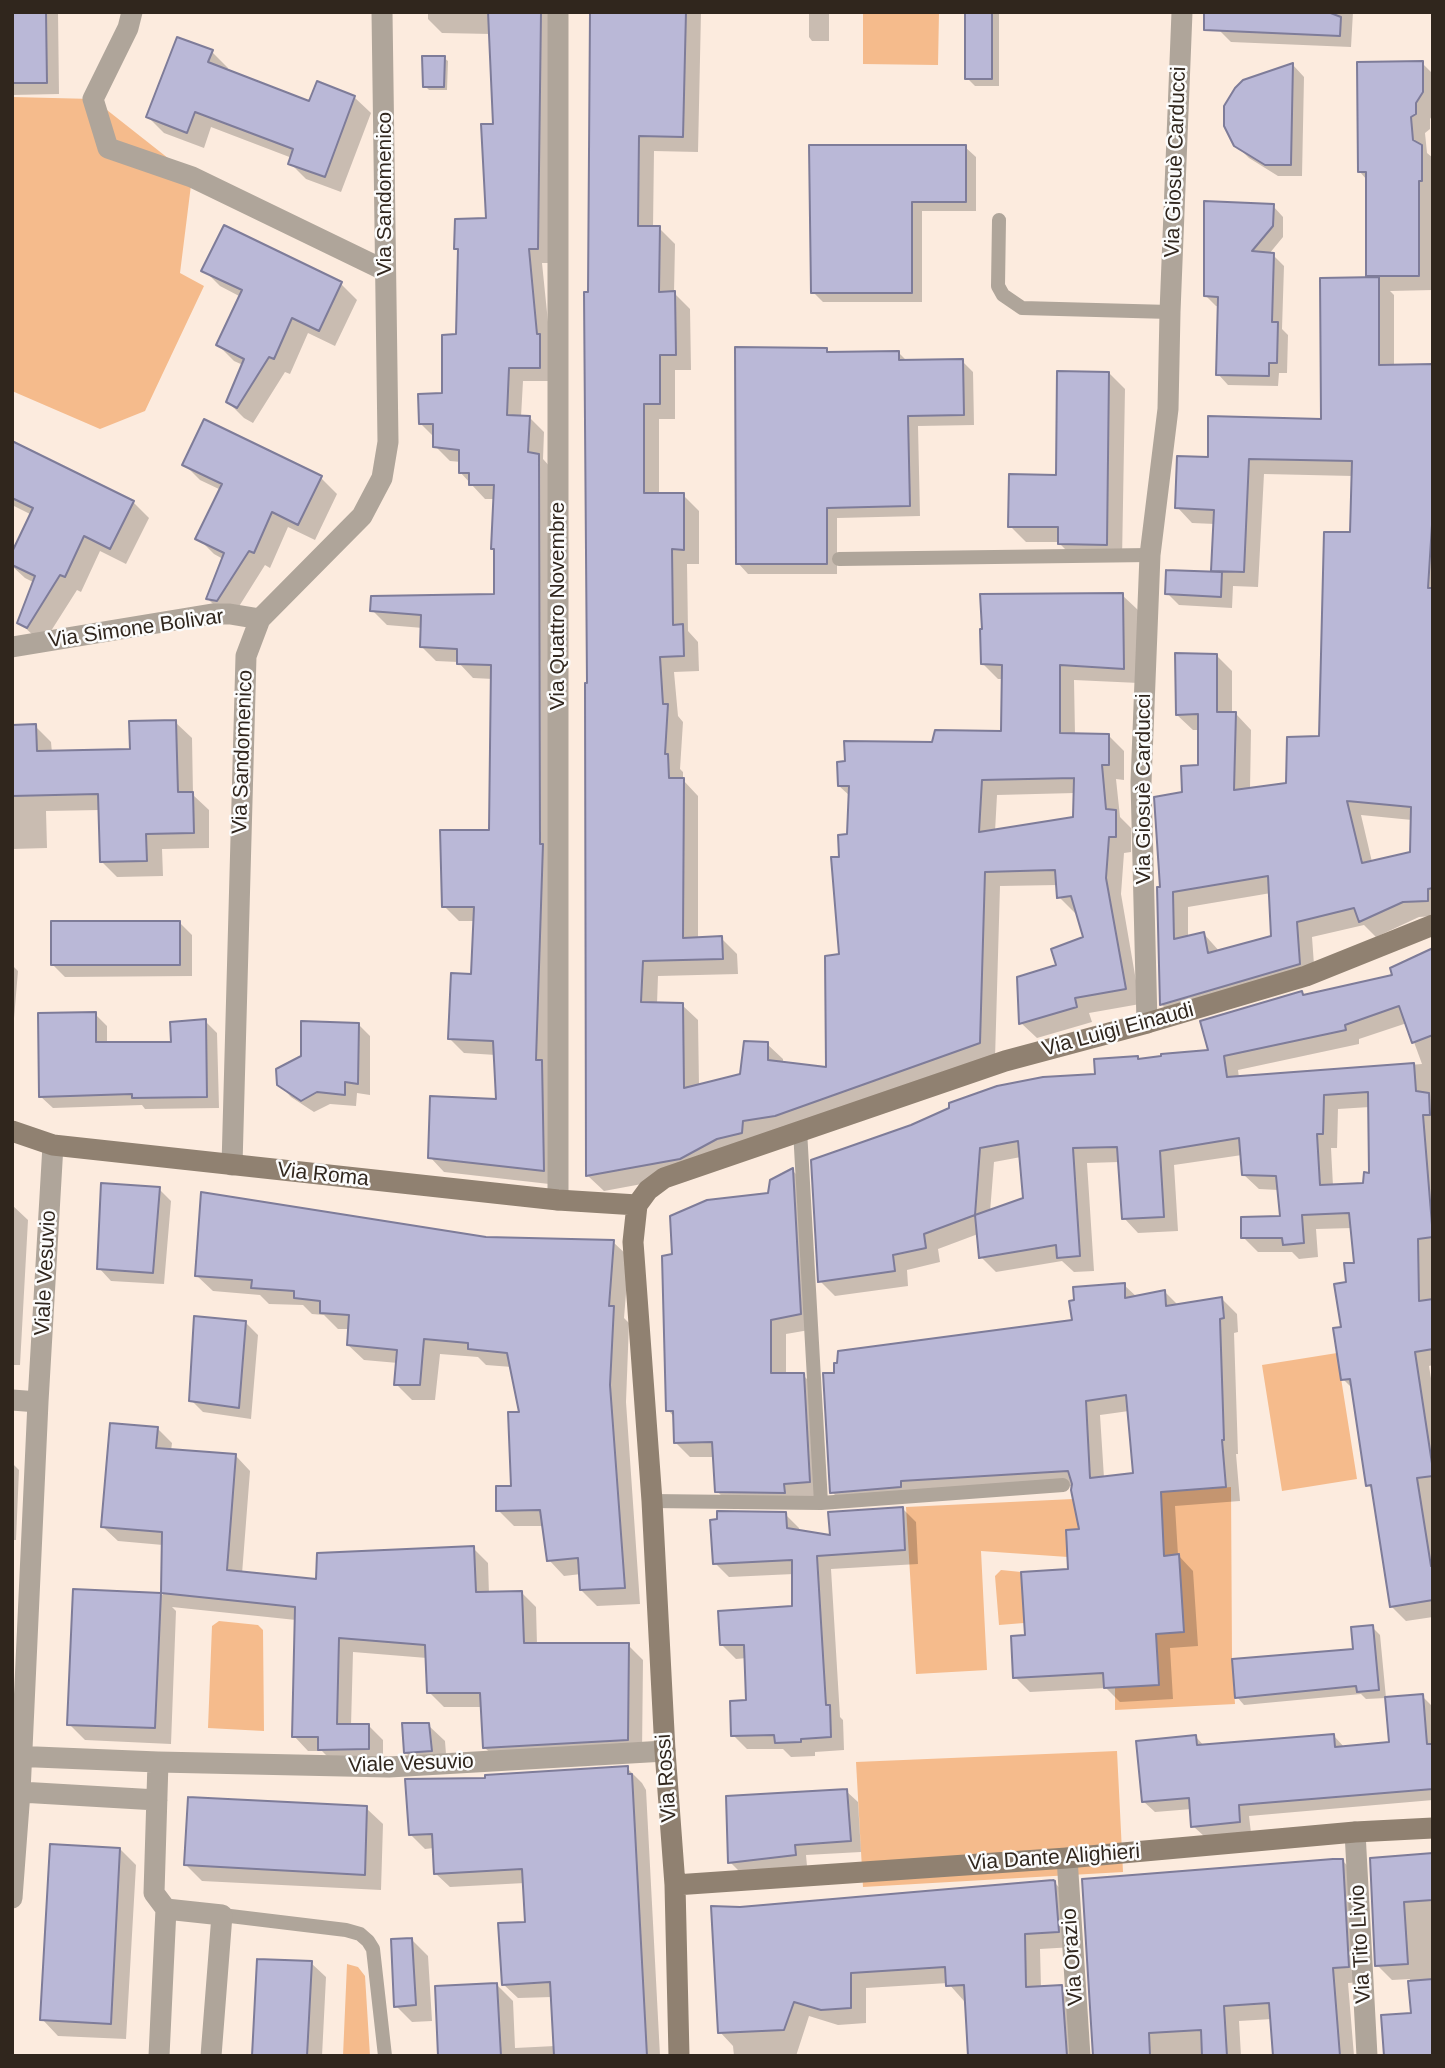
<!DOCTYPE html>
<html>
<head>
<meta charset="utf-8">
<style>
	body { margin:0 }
	#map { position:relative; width:1445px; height:2068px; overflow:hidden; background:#fcebde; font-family:Helvetica,sans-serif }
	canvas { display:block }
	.frame { position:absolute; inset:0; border:14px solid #30261d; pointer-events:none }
</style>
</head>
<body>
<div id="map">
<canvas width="1445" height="2068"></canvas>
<div class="frame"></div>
</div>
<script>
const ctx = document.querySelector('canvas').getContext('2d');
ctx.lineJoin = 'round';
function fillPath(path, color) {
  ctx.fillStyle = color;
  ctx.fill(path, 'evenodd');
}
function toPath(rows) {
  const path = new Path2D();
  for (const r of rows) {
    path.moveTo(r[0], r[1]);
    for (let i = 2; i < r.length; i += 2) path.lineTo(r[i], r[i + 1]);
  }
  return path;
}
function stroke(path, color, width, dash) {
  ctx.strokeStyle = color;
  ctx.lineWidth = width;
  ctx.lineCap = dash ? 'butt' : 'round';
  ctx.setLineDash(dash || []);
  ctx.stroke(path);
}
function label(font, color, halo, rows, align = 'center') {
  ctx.font = font + ' Helvetica,sans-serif';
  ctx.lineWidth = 5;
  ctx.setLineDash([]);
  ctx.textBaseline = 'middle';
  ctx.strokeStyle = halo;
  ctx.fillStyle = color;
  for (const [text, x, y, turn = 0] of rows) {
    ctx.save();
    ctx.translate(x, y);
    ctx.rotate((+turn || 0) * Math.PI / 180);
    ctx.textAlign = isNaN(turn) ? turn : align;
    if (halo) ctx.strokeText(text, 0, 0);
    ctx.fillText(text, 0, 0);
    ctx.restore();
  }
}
const green = toPath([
	[863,12,939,12,938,65,863,64],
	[12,97,93,99,192,177,180,273,204,286,145,411,100,429,12,391],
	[1337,1353,1357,1479,1282,1491,1262,1365],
	[1231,1487,1232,1659,1235,1704,1115,1710,1115,1688,1158,1685,1115,1638,1184,1631,1179,1555,1164,1556,1162,1515,1068,1557,981,1551,987,1670,916,1674,906,1507,1073,1499],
	[1001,1570,1021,1572,1024,1623,999,1625,995,1576],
	[219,1621,258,1625,263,1630,264,1731,208,1728,212,1626],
	[1117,1751,1123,1872,863,1887,856,1762],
	[347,1964,358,1967,365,1976,370,2056,343,2056]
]);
const shadow = toPath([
	[12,12,58,12,59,94,12,95],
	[428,12,556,12,552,263,542,263,554,381,523,381,521,417,529,417,544,432,543,459,553,470,558,1185,444,1172,430,1157,498,1101,496,1055,464,1053,450,1039,472,976,475,921,459,921,444,906,491,832,493,679,473,678,458,662,436,661,422,647,423,628,387,625,372,610,495,595,496,552,492,548,495,499,485,499,471,484,460,472,461,462,450,461,435,446,435,438,420,423,444,395,458,336,459,252,456,248,487,220,494,125,491,34,442,33,428,19],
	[592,12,701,12,698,152,654,151,653,228,659,228,675,244,674,293,690,309,691,370,675,370,675,419,659,419,659,495,683,495,699,511,699,564,687,564,688,631,698,642,699,671,674,672,678,716,683,722,680,769,683,772,683,780,698,796,698,939,721,938,737,954,738,974,658,976,657,1004,682,1005,698,1020,699,1086,742,1075,767,1044,783,1059,783,1063,828,1069,840,955,841,859,849,836,850,796,839,786,933,744,1003,733,1003,679,998,679,982,663,1122,595,1138,610,1139,683,1074,680,1075,735,1108,735,1124,751,1124,780,1116,779,1120,817,1131,828,1131,852,1124,853,1121,894,1140,1004,1089,1013,1092,1022,1037,1038,1021,1023,1058,967,1085,939,1077,913,1075,913,1059,897,1058,885,1000,886,995,1059,696,1174,604,1191,588,1176,587,685,589,685],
	[1075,793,1074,819,995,832,997,795],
	[809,12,829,12,829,41,812,41,809,37],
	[967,12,999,12,999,86,975,86,967,78],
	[1219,12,1353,12,1351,47,1231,42,1219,30],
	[212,52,228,68,227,71,310,103,354,97,371,113,341,192,306,179,290,163,292,158,211,127,204,148,164,133,148,117],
	[444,58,448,61,447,90,429,90,425,86],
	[1422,63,1433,74,1433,114,1430,119,1430,129,1425,133,1427,153,1433,158,1433,290,1390,291,1394,295,1394,366,1433,366,1433,916,1419,917,1376,937,1364,925,1312,937,1315,979,1177,1020,1162,1005,1159,889,1162,888,1184,793,1200,766,1199,730,1193,730,1177,715,1216,655,1232,671,1232,714,1236,714,1251,730,1250,790,1288,785,1321,738,1352,534,1353,476,1264,474,1258,587,1233,586,1232,608,1179,605,1167,593,1216,574,1213,570,1215,524,1192,523,1177,507,1210,459,1322,420,1371,279,1368,276,1367,180,1360,172],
	[1361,815,1412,820,1412,854,1372,862],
	[1271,893,1273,938,1220,952,1204,934,1188,937,1188,907],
	[1293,65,1304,77,1302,176,1278,176,1249,158,1236,145],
	[965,147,976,157,976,211,922,211,922,302,823,302,813,292],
	[1273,206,1283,217,1283,237,1269,254,1273,255,1284,266,1282,329,1288,335,1287,373,1279,373,1278,386,1228,385,1218,374,1220,307,1216,306,1206,296],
	[225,227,341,284,357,300,335,346,308,333,290,374,285,372,253,423,244,418,228,402,243,365,234,361,218,345,241,297,220,286,204,270],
	[826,349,830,354,899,353,908,362,962,361,973,372,974,425,918,426,920,516,837,518,837,574,748,574,738,563],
	[1109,373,1125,389,1122,560,1076,560,1058,542,1026,542,1010,526,1058,477],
	[204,421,321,478,337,494,315,540,288,527,270,568,265,565,233,616,224,615,208,599,223,559,214,554,198,538,221,490,200,480,184,464],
	[12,452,133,502,149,518,126,564,100,551,81,592,77,590,44,642,36,638,19,622,35,583,25,578,12,566,12,556,32,515,12,505],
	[175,722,192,738,193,795,209,810,209,848,162,849,163,876,117,877,101,861,100,810,46,811,47,848,12,849,12,727,35,726,51,742,52,753,132,751],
	[180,923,192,935,192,976,65,977,53,965],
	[1433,950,1433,1365,1429,1366,1433,1391,1433,1617,1406,1621,1391,1606,1374,1491,1368,1485,1354,1390,1343,1379,1343,1328,1348,1284,1356,1264,1353,1228,1316,1229,1318,1257,1299,1259,1292,1252,1258,1252,1243,1237,1282,1217,1279,1190,1259,1189,1244,1175,1242,1155,1174,1165,1178,1231,1138,1233,1124,1218,1119,1162,1087,1163,1094,1271,1074,1272,1062,1261,996,1272,981,1257,978,1234,938,1249,940,1262,907,1270,908,1286,835,1296,820,1281,813,1161,1097,1076,1137,1058,1140,1060,1210,1052,1302,993,1306,996,1394,977],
	[1407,1023,1422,1064,1239,1078,1238,1070,1359,1044,1359,1039],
	[1370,1107,1370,1175,1365,1184,1333,1186,1331,1148,1337,1148,1338,1109],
	[1021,1157,1025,1199,990,1212,994,1162],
	[12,965,18,971,12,1042],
	[95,1014,107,1026,107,1044,172,1044,205,1021,217,1033,219,1108,145,1109,142,1105,53,1108,40,1096],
	[358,1024,370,1036,370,1095,357,1093,356,1106,330,1104,314,1112,291,1097,279,1084],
	[792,1170,807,1185,815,1329,786,1334,786,1375,803,1375,818,1390,825,1497,732,1507,717,1491,715,1457,690,1457,675,1442,675,1418,668,1410,674,1256,770,1195],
	[159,1189,171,1201,164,1284,111,1281,99,1268],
	[12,1205,28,1220,20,1365,12,1365],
	[486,1239,613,1242,629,1257,624,1318,629,1323,626,1402,640,1604,597,1606,581,1590,581,1574,564,1576,549,1560,544,1526,514,1526,498,1510,513,1488,522,1414,512,1367,486,1365,478,1357,440,1354,435,1400,412,1400,396,1384,398,1363,364,1360,348,1345,350,1329,338,1329,324,1315,312,1314,303,1305,269,1304,260,1295,213,1291,197,1276],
	[1124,1285,1137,1297,1165,1292,1179,1306,1222,1299,1237,1314,1238,1332,1234,1333,1238,1454,1236,1454,1240,1501,1175,1506,1178,1555,1193,1571,1198,1646,1170,1648,1173,1699,1120,1702,1106,1688,1030,1692,1015,1677,1027,1637,1070,1570,1081,1531,1074,1486,915,1495,847,1507,832,1492,836,1375,1074,1321],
	[1129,1411,1135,1475,1104,1478,1100,1415],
	[246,1323,258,1335,251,1419,203,1412,191,1400],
	[157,1428,172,1443,171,1451,236,1456,250,1471,242,1574,318,1581,473,1548,488,1563,489,1594,522,1593,536,1607,537,1645,628,1645,643,1660,642,1754,500,1762,485,1748,482,1707,444,1707,429,1692,427,1658,353,1652,351,1726,368,1725,383,1740,383,1763,335,1764,322,1751,308,1751,294,1736,296,1620,172,1607,176,1611,171,1744,85,1740,69,1724,74,1591,163,1595,163,1545,118,1541,103,1527],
	[12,1463,19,1470,16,1540,12,1540],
	[902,1508,916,1522,918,1564,831,1569,840,1717,843,1720,844,1750,815,1752,815,1756,791,1757,783,1749,747,1749,733,1735,748,1702,747,1658,736,1659,722,1645,794,1608,794,1574,729,1577,715,1563,785,1514,799,1528,800,1532,832,1537],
	[1372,1627,1380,1635,1386,1698,1366,1699,1361,1694,1244,1705,1237,1697,1355,1650],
	[1422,1696,1433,1707,1433,1800,1249,1816,1251,1833,1205,1837,1193,1826,1192,1809,1155,1812,1143,1801,1196,1737,1205,1747,1334,1736,1345,1748,1391,1744],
	[428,1725,445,1741,447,1767,422,1768,405,1752],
	[627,1768,642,1783,646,1790,660,2056,440,2056,497,1985,513,2001,515,2048,555,2046,552,1997,518,1998,503,1984,527,1924,525,1883,450,1887,435,1873,434,1848,425,1849,410,1834,487,1779],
	[846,1791,858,1802,861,1852,806,1855,807,1866,741,1873,730,1862],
	[366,1808,383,1824,381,1890,202,1881,186,1865],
	[120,1849,136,1865,126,2039,58,2036,42,2019],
	[1433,1855,1433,2056,1413,2015,1410,1979,1392,1980,1377,1965,1371,1859],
	[1343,1861,1358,1877,1364,1982,1348,1983,1354,2056,1274,2056,1272,2019,1239,2021,1241,2056,1095,2056],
	[1055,1883,1070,1899,1074,1947,1040,1949,1041,1988,1062,1987,1077,2003,1081,2056,970,2056,966,2001,964,2001,948,1983,866,1988,866,2023,838,2025,809,2016,796,2056,734,2056,733,2046,720,2032,740,1909],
	[412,1940,428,1956,432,2021,412,2022,396,2006],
	[311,1963,326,1977,322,2056,253,2056]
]);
const building = toPath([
	[12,12,46,12,47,83,12,83,12,12],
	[488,12,541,12,538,249,529,249,537,334,540,334,540,368,509,368,507,415,530,416,528,452,539,454,540,844,543,844,536,1060,542,1060,544,1171,428,1158,430,1096,496,1099,493,1041,448,1039,451,973,471,974,474,907,442,907,440,830,489,830,491,665,457,664,457,649,420,647,421,615,370,611,371,596,494,594,494,549,491,549,494,485,469,485,469,473,459,473,459,450,433,447,433,424,419,424,418,394,442,393,442,335,456,334,458,249,454,249,455,219,486,218,481,124,493,124,488,12],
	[590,12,686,12,683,137,639,136,638,226,660,226,659,292,675,291,676,355,660,355,660,404,644,404,644,493,684,493,684,550,672,549,673,625,683,624,684,656,660,657,663,704,668,704,665,754,668,754,669,778,684,778,683,938,722,936,723,959,643,961,641,1002,683,1003,684,1088,740,1074,744,1041,768,1042,768,1060,826,1067,825,956,839,954,831,857,839,857,838,835,847,834,849,786,838,786,837,762,845,761,844,741,932,742,935,730,1001,731,1002,665,981,664,980,629,982,629,980,594,1123,593,1124,669,1060,665,1060,733,1109,734,1109,765,1102,765,1106,809,1116,810,1116,837,1109,837,1106,878,1126,989,1075,998,1077,1007,1019,1024,1017,977,1056,965,1051,949,1083,937,1071,896,1057,898,1055,870,985,872,980,1043,775,1116,743,1121,742,1133,717,1139,680,1159,586,1176,585,683,587,683,584,292,588,292,590,12],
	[1074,778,1073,817,979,832,982,780,1074,778],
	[965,12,992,12,992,79,965,79,965,12],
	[1204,12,1328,12,1341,17,1340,36,1204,30,1204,12],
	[177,37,213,50,208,62,309,101,317,81,355,96,325,177,288,164,293,149,195,112,187,133,146,117,177,37],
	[422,56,445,56,444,87,423,87,422,56],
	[1423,61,1423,92,1416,103,1416,114,1411,117,1413,140,1422,145,1422,181,1419,181,1419,276,1366,276,1366,172,1358,172,1357,62,1423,61],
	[1293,63,1291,165,1265,165,1234,146,1224,126,1224,106,1235,88,1243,80,1293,63],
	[809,145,966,145,966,202,912,202,912,293,811,293,809,145],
	[1204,201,1274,204,1273,226,1252,251,1274,253,1272,322,1278,322,1277,363,1269,363,1269,376,1216,375,1218,297,1204,296,1204,201],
	[224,225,342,282,319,331,292,318,274,359,269,357,237,408,226,402,244,359,216,345,242,290,201,271,224,225],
	[1379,277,1379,365,1433,364,1433,509,1428,588,1433,588,1433,888,1428,889,1428,901,1403,902,1359,922,1354,908,1297,922,1300,964,1160,1005,1157,887,1160,887,1154,797,1182,792,1181,766,1198,765,1198,714,1176,715,1175,653,1217,654,1217,712,1236,712,1234,790,1286,783,1287,737,1319,736,1324,532,1350,532,1352,461,1249,459,1244,572,1211,571,1214,510,1175,508,1177,456,1208,457,1208,416,1321,419,1320,278,1379,277],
	[1347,801,1411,807,1410,852,1362,863,1347,801],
	[1268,876,1271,936,1208,953,1204,932,1174,939,1173,892,1268,876],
	[735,347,827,348,827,352,899,351,899,360,963,359,964,415,908,416,910,506,827,508,827,564,736,564,735,347],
	[1057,371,1109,372,1107,545,1058,544,1058,527,1008,527,1009,474,1056,475,1057,371],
	[204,419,322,476,298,525,272,512,254,553,249,551,217,601,206,599,224,553,195,539,222,484,182,465,204,419],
	[12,441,134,501,110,549,84,536,65,577,60,575,27,628,17,623,35,576,12,565,12,552,33,508,12,498,12,441],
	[1166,570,1222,572,1221,597,1165,594,1166,570],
	[176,720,178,792,193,792,194,833,146,834,147,861,100,862,98,794,12,796,12,725,36,724,37,751,130,749,129,721,176,720],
	[51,921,180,921,180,965,51,965,51,921],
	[1433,948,1433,1035,1412,1043,1399,1006,1345,1025,1346,1030,1224,1056,1227,1077,1414,1063,1416,1091,1429,1093,1430,1115,1423,1115,1433,1237,1418,1239,1419,1301,1433,1299,1433,1349,1415,1352,1433,1470,1433,1476,1417,1478,1431,1566,1433,1566,1433,1600,1390,1607,1371,1485,1366,1486,1350,1379,1341,1380,1333,1328,1341,1327,1334,1284,1346,1282,1344,1263,1354,1263,1349,1213,1302,1215,1304,1243,1283,1245,1282,1238,1241,1238,1241,1217,1280,1216,1276,1176,1242,1175,1239,1138,1160,1151,1164,1217,1122,1219,1117,1147,1073,1148,1080,1256,1057,1258,1056,1245,979,1258,975,1215,924,1234,926,1248,893,1255,895,1271,818,1282,811,1160,911,1125,949,1108,949,1103,997,1086,1043,1077,1095,1074,1094,1059,1138,1056,1138,1059,1161,1056,1161,1054,1208,1050,1200,1021,1302,991,1303,995,1392,975,1390,968,1433,948],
	[1368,1092,1369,1173,1364,1172,1363,1183,1320,1185,1317,1134,1323,1134,1324,1095,1368,1092],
	[1018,1141,1023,1198,975,1215,980,1148,1018,1141],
	[96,1012,96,1042,171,1042,170,1022,206,1019,207,1097,132,1098,132,1094,39,1097,38,1013,96,1012],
	[301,1021,359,1023,358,1084,345,1082,345,1095,317,1092,301,1101,277,1085,276,1069,301,1056,301,1021],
	[793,1168,801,1314,771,1320,771,1373,804,1373,810,1482,784,1484,785,1493,715,1492,712,1442,674,1443,673,1411,666,1411,662,1256,672,1254,670,1216,707,1200,768,1193,770,1180,793,1168],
	[101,1183,160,1187,153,1273,97,1269,101,1183],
	[201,1192,486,1237,614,1240,609,1306,614,1306,610,1385,625,1588,580,1590,578,1558,547,1561,540,1510,496,1511,496,1486,511,1486,508,1412,519,1412,507,1353,468,1349,468,1343,424,1339,420,1385,394,1385,397,1350,347,1345,349,1315,320,1313,320,1301,294,1298,294,1291,251,1288,252,1280,195,1276,201,1192],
	[1125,1283,1125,1298,1165,1290,1166,1306,1222,1297,1224,1318,1220,1319,1224,1440,1222,1440,1226,1487,1161,1492,1164,1556,1179,1554,1184,1632,1156,1634,1159,1685,1104,1688,1103,1673,1013,1678,1011,1636,1025,1635,1021,1572,1068,1569,1066,1530,1079,1529,1071,1490,1072,1484,1068,1471,901,1481,901,1487,830,1493,823,1373,834,1373,834,1363,837,1363,838,1351,1072,1320,1069,1301,1074,1300,1073,1287,1125,1283],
	[1126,1395,1133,1473,1090,1478,1086,1401,1126,1395],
	[194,1316,246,1321,239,1408,189,1401,194,1316],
	[110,1423,158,1427,156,1448,236,1454,227,1570,316,1579,317,1553,474,1546,476,1592,522,1591,524,1643,629,1643,628,1740,483,1748,480,1693,427,1693,425,1645,339,1638,337,1724,369,1724,369,1749,318,1750,318,1737,292,1737,295,1607,161,1593,162,1532,101,1527,110,1423],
	[903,1507,905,1550,817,1556,826,1705,830,1705,831,1737,801,1739,801,1742,775,1743,774,1735,731,1736,730,1701,746,1700,744,1645,720,1645,718,1611,792,1606,792,1560,713,1564,710,1520,717,1519,717,1511,786,1512,787,1528,830,1535,828,1512,903,1507],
	[73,1589,161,1593,155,1728,67,1725,73,1589],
	[1373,1625,1379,1690,1357,1692,1356,1686,1235,1698,1232,1659,1353,1649,1351,1627,1373,1625],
	[1423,1694,1427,1744,1433,1744,1433,1789,1239,1805,1240,1822,1191,1827,1189,1798,1142,1802,1136,1741,1196,1735,1197,1745,1334,1734,1335,1747,1389,1742,1385,1697,1423,1694],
	[402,1723,429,1723,432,1751,404,1753,402,1723],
	[628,1766,628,1774,632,1774,647,2056,554,2056,550,1982,502,1985,498,1923,525,1922,522,1869,434,1874,432,1834,409,1835,405,1779,485,1778,485,1775,628,1766],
	[847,1789,851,1841,795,1845,796,1855,728,1863,726,1796,847,1789],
	[188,1797,367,1806,365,1875,184,1865,188,1797],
	[50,1844,120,1848,111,2024,40,2020,50,1844],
	[1433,1853,1433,1900,1404,1902,1408,1964,1375,1966,1370,1858,1433,1853],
	[1333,1859,1343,1859,1349,1967,1333,1968,1340,2056,1273,2056,1269,2003,1224,2006,1227,2056,1202,2056,1201,2030,1149,2033,1150,2056,1093,2056,1082,1879,1333,1859],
	[1053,1880,1055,1881,1059,1932,1025,1934,1026,1987,1062,1985,1067,2056,968,2056,964,1985,946,1986,945,1967,851,1973,851,2008,821,2010,794,2002,784,2030,718,2033,711,1906,740,1907,1053,1880],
	[412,1938,416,2005,394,2007,391,1939,412,1938],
	[257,1959,312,1961,307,2056,252,2056,257,1959],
	[1433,1979,1433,2056,1384,2056,1381,2015,1411,2013,1408,1981,1433,1979],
	[497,1983,501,2056,438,2056,435,1986,497,1983]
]);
const lane = toPath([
	[999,220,998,286,1003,295,1022,308,1170,312],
	[839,559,1150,555],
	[800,1130,821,1503],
	[652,1501,821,1503,1063,1485],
	[222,1915,346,1930,360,1934,368,1941,373,1949,385,2056]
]);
const street = toPath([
	[132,12,128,28,93,99,108,148,192,177,384,270],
	[12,647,212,614,230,614,260,619],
	[1147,1023,1141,782,1150,555,1168,409,1170,312,1182,12],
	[232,1165,246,656,260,619,362,516,382,478,388,442,382,12],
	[558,1200,558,12],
	[12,1400,38,1402],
	[12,1756,158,1762,389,1767,665,1751],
	[158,1762,154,1893,166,1909,222,1915,211,2056],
	[20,1792,157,1800],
	[1355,1832,1367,2056],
	[1067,1858,1080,2056],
	[12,1898,20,1792,38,1402,53,1145],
	[159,2056,166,1909]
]);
const secondary = toPath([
	[12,1131,53,1145,558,1200,637,1205],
	[675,1885,1067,1858,1355,1832,1433,1828],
	[679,2056,675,1885,665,1751,652,1501,633,1242,637,1205,648,1190,664,1178,1005,1061,1147,1023,1306,976,1433,925]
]);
const streetNames = [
	["Via Giosuè Carducci",1176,162,-88],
	["Via Sandomenico",385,194,-90],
	["Via Quattro Novembre",558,606,-90],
	["Via Simone Bolivar",136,629,-8],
	["Via Sandomenico",243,752,-88],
	["Via Giosuè Carducci",1144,789,-90],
	["Via Luigi Einaudi",1118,1030,-15],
	["Via Roma",323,1175,6],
	["Viale Vesuvio",46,1273,-87],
	["Viale Vesuvio",411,1764,-2],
	["Via Rossi",667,1778,-94],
	["Via Dante Alighieri",1054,1858,-4],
	["Via Tito Livio",1361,1944,-93],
	["Via Orazio",1073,1957,-94]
];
fillPath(green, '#f5bb8c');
fillPath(shadow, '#0003');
fillPath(building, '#bab8d7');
stroke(building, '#7e7c99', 2);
stroke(lane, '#afa59a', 14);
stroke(street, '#afa59a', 21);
stroke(secondary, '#908171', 21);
label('21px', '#30261d', '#fcfcfc', streetNames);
</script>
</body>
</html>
